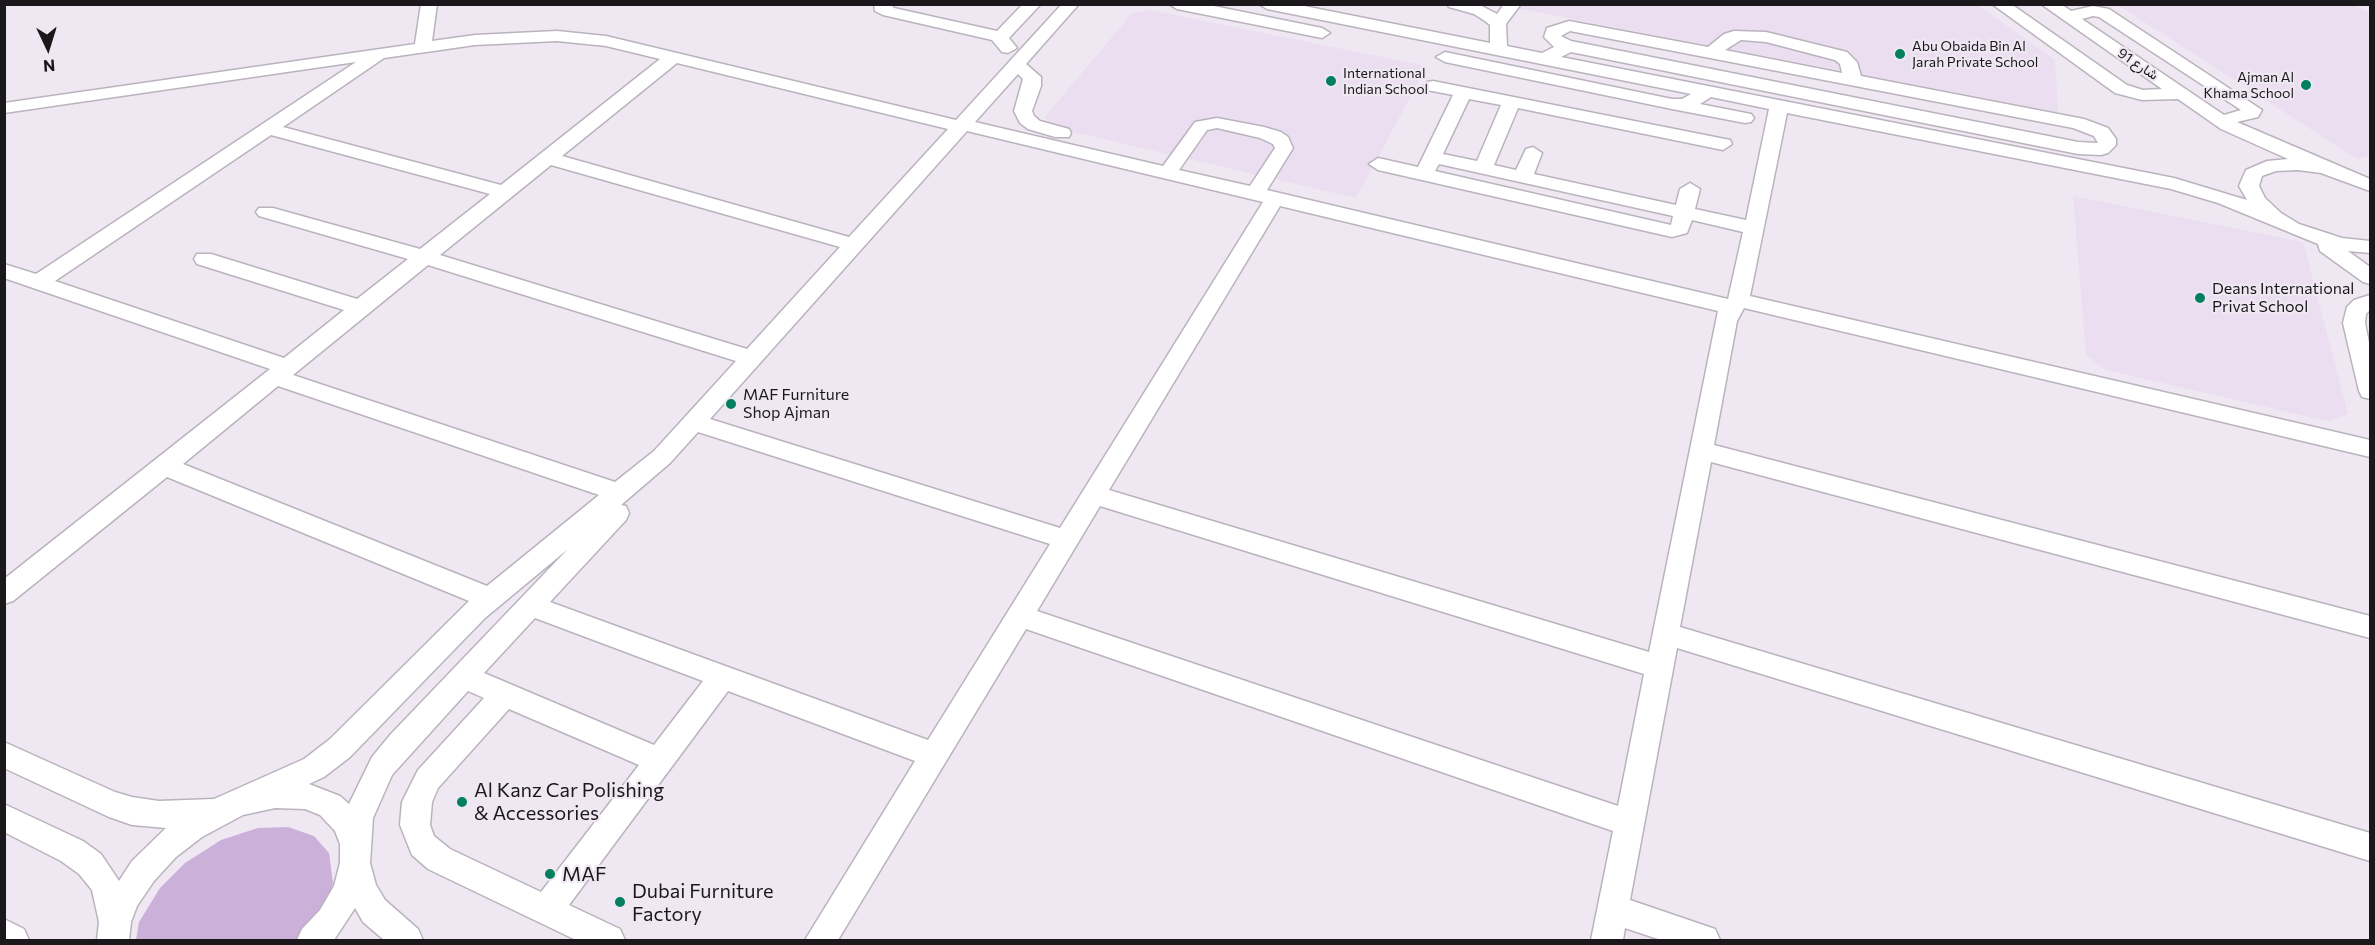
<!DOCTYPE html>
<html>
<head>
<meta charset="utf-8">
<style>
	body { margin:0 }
	#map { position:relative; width:2375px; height:945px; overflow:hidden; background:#efe8f3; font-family:Commissioner,sans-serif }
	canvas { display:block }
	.frame { position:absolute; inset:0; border:6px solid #1b181c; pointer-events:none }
	.north { position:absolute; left:18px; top:18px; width:60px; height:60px; -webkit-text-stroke:4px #efe8f3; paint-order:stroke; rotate:176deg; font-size:16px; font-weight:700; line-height:24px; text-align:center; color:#1b181c }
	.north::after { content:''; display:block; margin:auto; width:21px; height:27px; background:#1b181c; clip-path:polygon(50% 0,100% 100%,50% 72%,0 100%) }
</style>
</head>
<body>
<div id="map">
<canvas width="2375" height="945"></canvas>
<div class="frame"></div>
<div class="north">N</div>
</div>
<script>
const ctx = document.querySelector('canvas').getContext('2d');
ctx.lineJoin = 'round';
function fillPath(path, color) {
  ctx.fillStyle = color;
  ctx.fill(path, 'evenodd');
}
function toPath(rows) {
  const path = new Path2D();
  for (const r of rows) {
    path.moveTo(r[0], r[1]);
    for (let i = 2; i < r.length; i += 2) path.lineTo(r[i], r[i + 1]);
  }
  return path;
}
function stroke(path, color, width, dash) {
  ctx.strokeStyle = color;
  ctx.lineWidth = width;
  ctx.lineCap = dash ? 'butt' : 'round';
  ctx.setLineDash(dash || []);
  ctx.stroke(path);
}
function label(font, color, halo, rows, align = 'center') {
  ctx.font = font + ' Commissioner,Vazirmatn,sans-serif';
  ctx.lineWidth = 4.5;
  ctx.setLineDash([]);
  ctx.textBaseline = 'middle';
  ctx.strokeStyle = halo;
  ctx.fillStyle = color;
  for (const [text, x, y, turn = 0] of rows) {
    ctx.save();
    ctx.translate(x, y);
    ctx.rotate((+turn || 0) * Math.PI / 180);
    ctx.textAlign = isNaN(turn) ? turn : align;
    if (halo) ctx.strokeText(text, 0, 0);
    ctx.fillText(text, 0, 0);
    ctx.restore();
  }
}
const built = toPath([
	[1500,5,1978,5,2055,60,2058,112],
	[2354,5,2370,14,2370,155,2357,159,2118,5],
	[1150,10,1427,66,1356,198,1052,127,1045,117,1132,13],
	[2073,196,2303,242,2348,414,2327,421,2106,370,2086,355]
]);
const green = toPath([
	[288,827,314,836,329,853,333,883,326,910,305,940,136,940,139,922,160,888,185,863,221,840,258,828]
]);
const minor = toPath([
	[421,4,437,4,432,41,475,35,557,31,606,36,956,120,1062,4,1079,4,1026,64,1041,77,1041,86,1032,111,1034,116,1040,121,1069,129,1071,133,1069,137,1055,137,1028,129,1020,123,1014,111,1023,79,1018,74,975,122,1163,166,1195,122,1217,118,1264,127,1281,132,1288,137,1293,148,1267,190,1728,299,1743,232,1692,220,1687,233,1672,237,1378,170,1369,164,1378,158,1418,167,1453,95,1427,90,1424,86,1427,82,1433,81,1730,140,1732,144,1723,150,1518,108,1494,165,1516,170,1526,149,1533,147,1542,153,1534,174,1676,205,1680,189,1690,183,1700,189,1695,209,1746,220,1769,109,1711,97,1700,104,1751,114,1754,118,1751,122,1745,123,1672,109,1445,62,1436,57,1445,52,1672,99,1682,99,1691,94,1267,9,1259,4,1294,4,1490,43,1490,25,1485,21,1474,14,1449,7,1447,4,1478,4,1497,14,1504,4,1521,4,1506,24,1507,46,1542,53,1554,47,1544,37,1547,28,1569,21,1708,47,1724,34,1734,31,1766,32,1847,52,1857,62,1861,76,2084,119,2108,128,2116,139,2116,145,2108,153,2101,155,2078,154,1571,52,1561,57,2174,178,2247,200,2239,186,2246,170,2267,161,2288,159,2221,129,2178,99,2142,100,2115,93,1992,4,2011,4,2127,85,2143,90,2162,89,2041,4,2061,4,2071,11,2093,6,2109,9,2262,110,2258,117,2237,122,2370,179,2370,191,2321,173,2298,170,2276,171,2262,176,2259,186,2265,198,2281,213,2299,224,2342,238,2370,241,2370,253,2348,251,2370,267,2370,284,2363,282,2320,251,2318,244,2218,203,2171,189,1787,113,1750,296,2370,440,2370,457,1744,308,1737,321,1714,445,2370,616,2370,638,1711,462,1680,627,2370,833,2370,861,1677,648,1630,900,1715,929,1720,940,1661,940,1625,928,1623,940,1591,940,1613,831,1026,629,838,940,805,940,915,761,728,691,569,905,620,929,625,940,576,940,428,869,412,855,400,825,402,802,418,770,484,698,468,691,392,775,373,818,370,863,376,885,385,900,418,929,423,940,384,940,363,922,355,908,334,940,297,940,302,929,320,910,334,886,340,863,340,844,335,831,320,815,305,809,275,808,243,815,202,837,176,857,154,881,137,906,131,922,129,940,97,940,99,922,92,890,79,874,61,861,4,832,4,804,83,841,101,854,119,881,132,861,166,828,132,825,109,817,4,768,4,742,115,792,132,797,159,801,214,799,304,759,330,739,469,601,167,477,13,601,4,604,4,579,270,369,4,278,4,264,36,274,356,62,4,113,4,103,415,44,421,4],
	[2093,16,2099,17,2241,110,2224,115,2082,19,2093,16],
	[1570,31,2073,128,2094,136,2098,143,2078,142,1571,41,1561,36,1570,31],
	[1741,40,1766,42,1835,60,1840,64,1842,73,1725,50,1741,40],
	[557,41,606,46,660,59,501,185,283,127,384,58,475,45,557,41],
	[677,63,948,129,849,237,562,156,677,63],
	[1469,99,1501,105,1477,161,1443,154,1469,99],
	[1217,128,1260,138,1273,144,1275,148,1250,186,1179,170,1207,130,1217,128],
	[967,131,1263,202,1060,528,710,419,967,131],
	[271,135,490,194,420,249,273,208,259,208,256,212,259,216,408,259,357,299,211,254,197,254,194,259,197,264,344,310,284,358,55,281,271,135],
	[1439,164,1673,216,1671,225,1435,171,1439,164],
	[551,165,840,247,747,349,440,255,551,165],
	[1280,206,1718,311,1649,652,1109,490,1280,206],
	[428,265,736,361,654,451,615,482,293,375,428,265],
	[278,386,599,495,487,586,183,464,278,386],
	[698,432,1050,544,928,740,550,602,626,520,629,513,626,506,621,505,670,463,698,432],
	[1100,506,1644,674,1618,806,1037,611,1100,506],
	[568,549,390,735,372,757,349,804,340,796,309,784,324,777,350,757,485,618,568,549],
	[535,618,703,681,654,745,484,673,535,618],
	[509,709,639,765,541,892,450,849,434,836,430,825,432,802,438,788,509,709],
	[874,4,890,4,894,8,997,31,1023,4,1041,4,1009,38,1017,48,1008,53,1002,52,992,40,883,15,875,11,874,4],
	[1169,4,1204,4,1322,28,1330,33,1322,38,1177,9,1169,4],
	[2370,295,2370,310,2366,314,2365,323,2370,347,2370,399,2362,397,2359,391,2343,323,2347,307,2354,300,2370,295],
	[4,919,24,929,29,940,4,940,4,919]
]);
const markers = [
	[1900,54,6,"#017f5e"],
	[1331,81,6,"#017f5e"],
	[2306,85,6,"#017f5e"],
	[2200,298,6,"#017f5e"],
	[731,404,6,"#017f5e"],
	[462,802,6,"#017f5e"],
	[550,874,6,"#017f5e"],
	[620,902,6,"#017f5e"]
];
const farPoinames = [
	["Abu Obaida Bin Al",1912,46],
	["Jarah Private School",1912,62],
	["International",1343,73],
	["Indian School",1343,89],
	["Ajman Al",2294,77,"right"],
	["Khama School",2294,93,"right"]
];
const farStreetnames = [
	["شارع 91",2138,64,34]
];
const poiNames = [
	["Deans International",2212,289],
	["Privat School",2212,307],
	["MAF Furniture",743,395],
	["Shop Ajman",743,413]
];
const nearPoinames = [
	["Al Kanz Car Polishing",474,790],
	["& Accessories",474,813],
	["MAF",562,874],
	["Dubai Furniture",632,891],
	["Factory",632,914]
];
fillPath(built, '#eadef0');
fillPath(green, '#cbb0d9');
stroke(minor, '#bab3be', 3);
fillPath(minor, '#fff');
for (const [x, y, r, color] of markers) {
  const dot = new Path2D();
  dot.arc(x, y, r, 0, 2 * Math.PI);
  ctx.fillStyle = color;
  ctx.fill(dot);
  stroke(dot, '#efe8f3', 2);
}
label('14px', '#1b181c', '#efe8f3', farPoinames, 'left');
label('14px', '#1b181c', '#efe8f3', farStreetnames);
label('16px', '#1b181c', '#efe8f3', poiNames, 'left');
label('20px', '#1b181c', '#efe8f3', nearPoinames, 'left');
</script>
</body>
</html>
